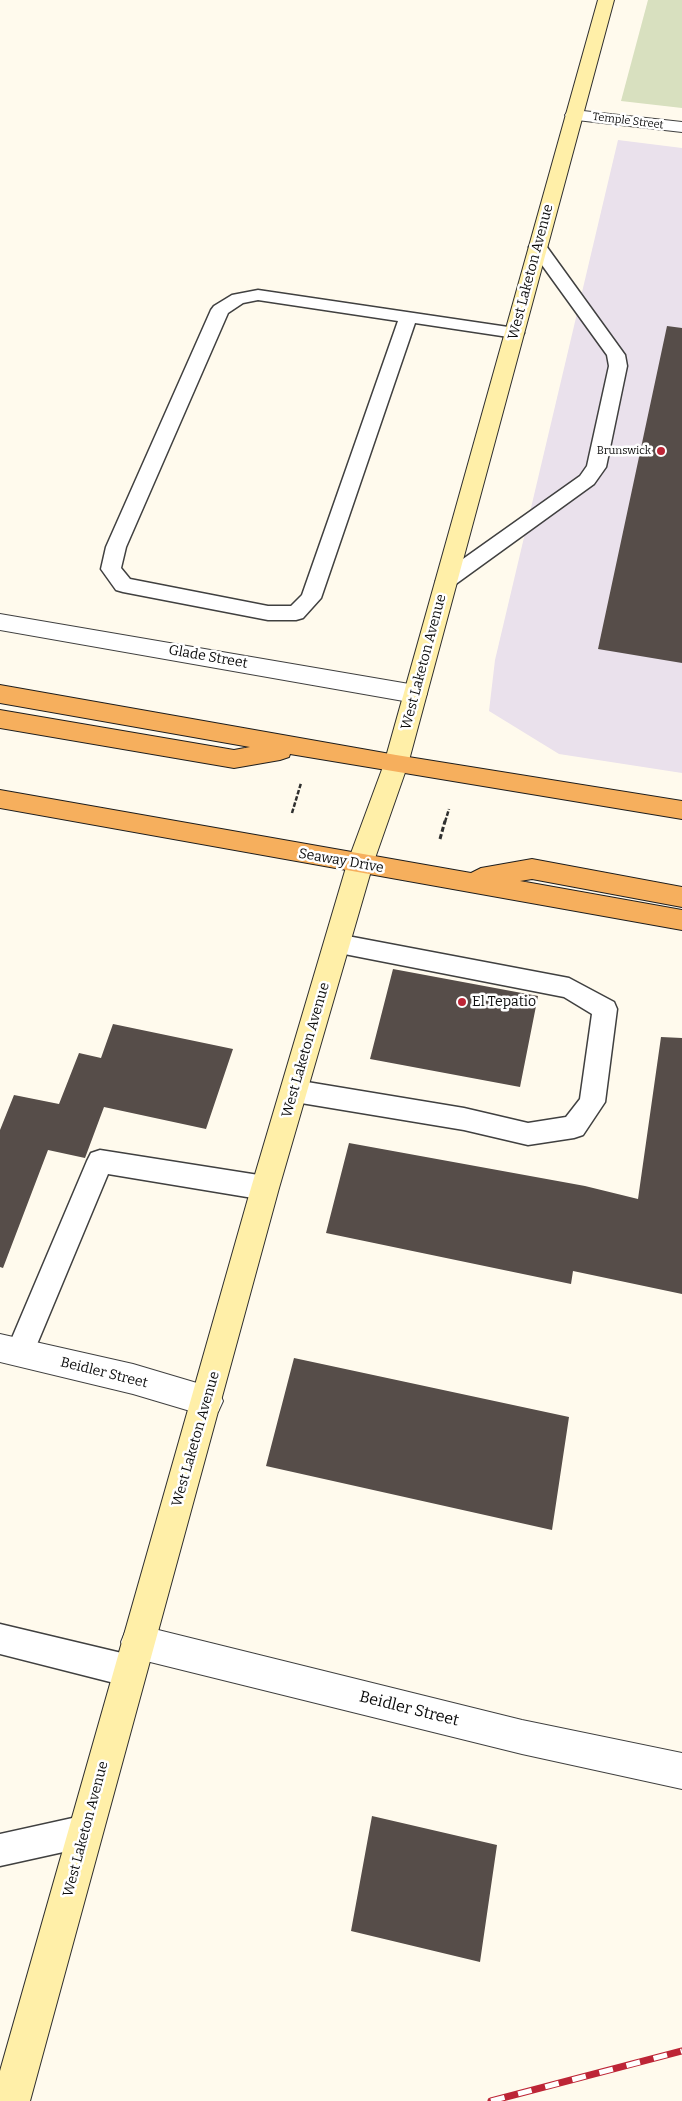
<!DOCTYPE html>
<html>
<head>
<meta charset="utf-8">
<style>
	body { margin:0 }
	canvas { display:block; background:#fffaed }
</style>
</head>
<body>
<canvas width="682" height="2101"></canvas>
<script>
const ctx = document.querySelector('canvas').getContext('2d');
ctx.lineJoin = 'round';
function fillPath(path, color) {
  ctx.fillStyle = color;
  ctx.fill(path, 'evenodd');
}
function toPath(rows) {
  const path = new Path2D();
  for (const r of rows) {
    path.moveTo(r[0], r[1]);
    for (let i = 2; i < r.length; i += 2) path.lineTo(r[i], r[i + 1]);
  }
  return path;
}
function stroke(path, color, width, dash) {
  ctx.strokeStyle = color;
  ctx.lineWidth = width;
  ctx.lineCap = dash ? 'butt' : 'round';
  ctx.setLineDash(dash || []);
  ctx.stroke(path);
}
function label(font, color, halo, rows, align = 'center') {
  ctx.font = font + ' Bitter,serif';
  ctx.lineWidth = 5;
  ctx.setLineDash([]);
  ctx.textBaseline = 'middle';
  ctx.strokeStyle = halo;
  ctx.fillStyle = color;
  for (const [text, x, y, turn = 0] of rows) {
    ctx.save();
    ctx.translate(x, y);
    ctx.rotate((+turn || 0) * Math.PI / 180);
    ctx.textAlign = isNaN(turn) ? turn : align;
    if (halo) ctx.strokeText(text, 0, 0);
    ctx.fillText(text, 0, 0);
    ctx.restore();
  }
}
const industrial = toPath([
	[618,140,682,148,682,773,559,754,489,711,495,660]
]);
const cemetery = toPath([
	[648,0,682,0,682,108,621,101]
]);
const building = toPath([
	[667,326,682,328,682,663,598,649],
	[393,969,538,996,520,1087,370,1059],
	[113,1024,233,1049,206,1129,104,1107,85,1158,48,1150,3,1268,0,1267,0,1130,14,1095,59,1104,79,1053,101,1058],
	[661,1037,682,1038,682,1294,573,1271,571,1284,326,1233,349,1143,585,1186,638,1199],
	[294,1358,569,1417,552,1530,266,1466],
	[372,1816,497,1845,480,1962,351,1931]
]);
const pathFar1 = toPath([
	[292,813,301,783],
	[445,822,449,809]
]);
const path = toPath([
	[440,839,445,821]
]);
const service = toPath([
	[538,242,544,243,625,355,627,366,606,467,594,484,453,586,446,588,439,586,436,581,439,576,580,476,587,466,609,366,607,355,529,247,532,243,538,242],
	[258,290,515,328,521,329,524,333,521,337,515,338,415,323,321,598,303,618,296,620,268,620,123,592,116,590,101,569,106,547,211,310,214,306,232,295,258,290],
	[258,300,398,321,302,595,291,606,268,606,130,579,121,568,126,547,228,313,243,303,258,300],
	[337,934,569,978,614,1002,617,1009,605,1102,583,1135,574,1138,528,1145,464,1130,295,1102,286,1099,282,1091,286,1083,295,1080,464,1108,528,1123,566,1117,580,1099,592,1014,564,997,329,951,325,944,329,937,337,934],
	[100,1150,265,1176,274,1180,278,1188,274,1196,265,1200,108,1174,30,1361,20,1365,10,1361,6,1352,87,1161,91,1153,100,1150],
	[0,1624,130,1655,141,1660,146,1671,141,1682,130,1687,0,1654,0,1624],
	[86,1815,98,1819,102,1831,98,1843,86,1847,0,1866,0,1834,86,1815]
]);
const minor = toPath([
	[574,110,682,122,682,132,568,119,565,115,568,111,574,110],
	[0,614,415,685,423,688,427,694,423,700,415,703,0,630,0,614],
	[0,1334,133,1364,207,1386,218,1390,223,1401,218,1412,207,1416,133,1394,0,1362,0,1334],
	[138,1625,522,1720,682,1753,682,1789,522,1754,138,1659,126,1654,121,1642,126,1630,138,1625]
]);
const secondary = toPath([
	[598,0,614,0,408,764,373,864,279,1188,30,2101,0,2101,0,2071,251,1188,347,864,384,764,598,0]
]);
const trunk = toPath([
	[0,685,396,755,682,801,682,819,290,754,289,757,280,760,234,768,0,728,0,710,234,750,250,747,0,703,0,685],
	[0,790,471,873,481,868,532,859,682,887,682,907,532,879,520,881,682,910,682,930,0,808,0,790]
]);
const rail = toPath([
	[491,2101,682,2051]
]);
const markers = [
	[661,451,5,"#bd2536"],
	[462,1002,5,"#bd2536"]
];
const farStreetnames = [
	["Temple Street",628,121,7]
];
const farPoinames = [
	["Brunswick",651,451]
];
const streetNames = [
	["West Laketon Avenue",531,272,-75],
	["Glade Street",208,657,10],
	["West Laketon Avenue",424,662,-75],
	["Seaway Drive",341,861,10],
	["West Laketon Avenue",306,1050,-74],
	["Beidler Street",104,1373,14],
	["West Laketon Avenue",196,1439,-74],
	["West Laketon Avenue",86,1829,-75]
];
const poiNames = [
	["El Tepatio",472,1002]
];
const nearStreetnames = [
	["Beidler Street",409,1709,14]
];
fillPath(industrial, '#eae1ec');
fillPath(cemetery, '#d8e0bf');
fillPath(building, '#564d49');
stroke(service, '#404040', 3);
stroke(minor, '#404040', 2);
stroke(secondary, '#2f2f2f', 2);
stroke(trunk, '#1e1e1e', 2);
stroke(pathFar1, '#2f2f2f', 2.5, [4.5, 2]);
stroke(path, '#2f2f2f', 3, [5, 2.5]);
fillPath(service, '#fff');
fillPath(minor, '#fff');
fillPath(secondary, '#ffefa8');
fillPath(trunk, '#f6af5d');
stroke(rail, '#bd2536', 7);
stroke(rail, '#fff', 5, [14]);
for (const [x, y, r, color] of markers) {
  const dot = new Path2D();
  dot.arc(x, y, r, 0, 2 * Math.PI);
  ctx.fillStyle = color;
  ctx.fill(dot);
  stroke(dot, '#fff', 2);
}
label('11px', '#0d0d0d', '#fff', farStreetnames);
label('11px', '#0d0d0d', '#fff', farPoinames, 'right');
label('14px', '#0d0d0d', '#fff', streetNames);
label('14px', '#0d0d0d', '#fff', poiNames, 'left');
label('16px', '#0d0d0d', '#fff', nearStreetnames);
</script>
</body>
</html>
